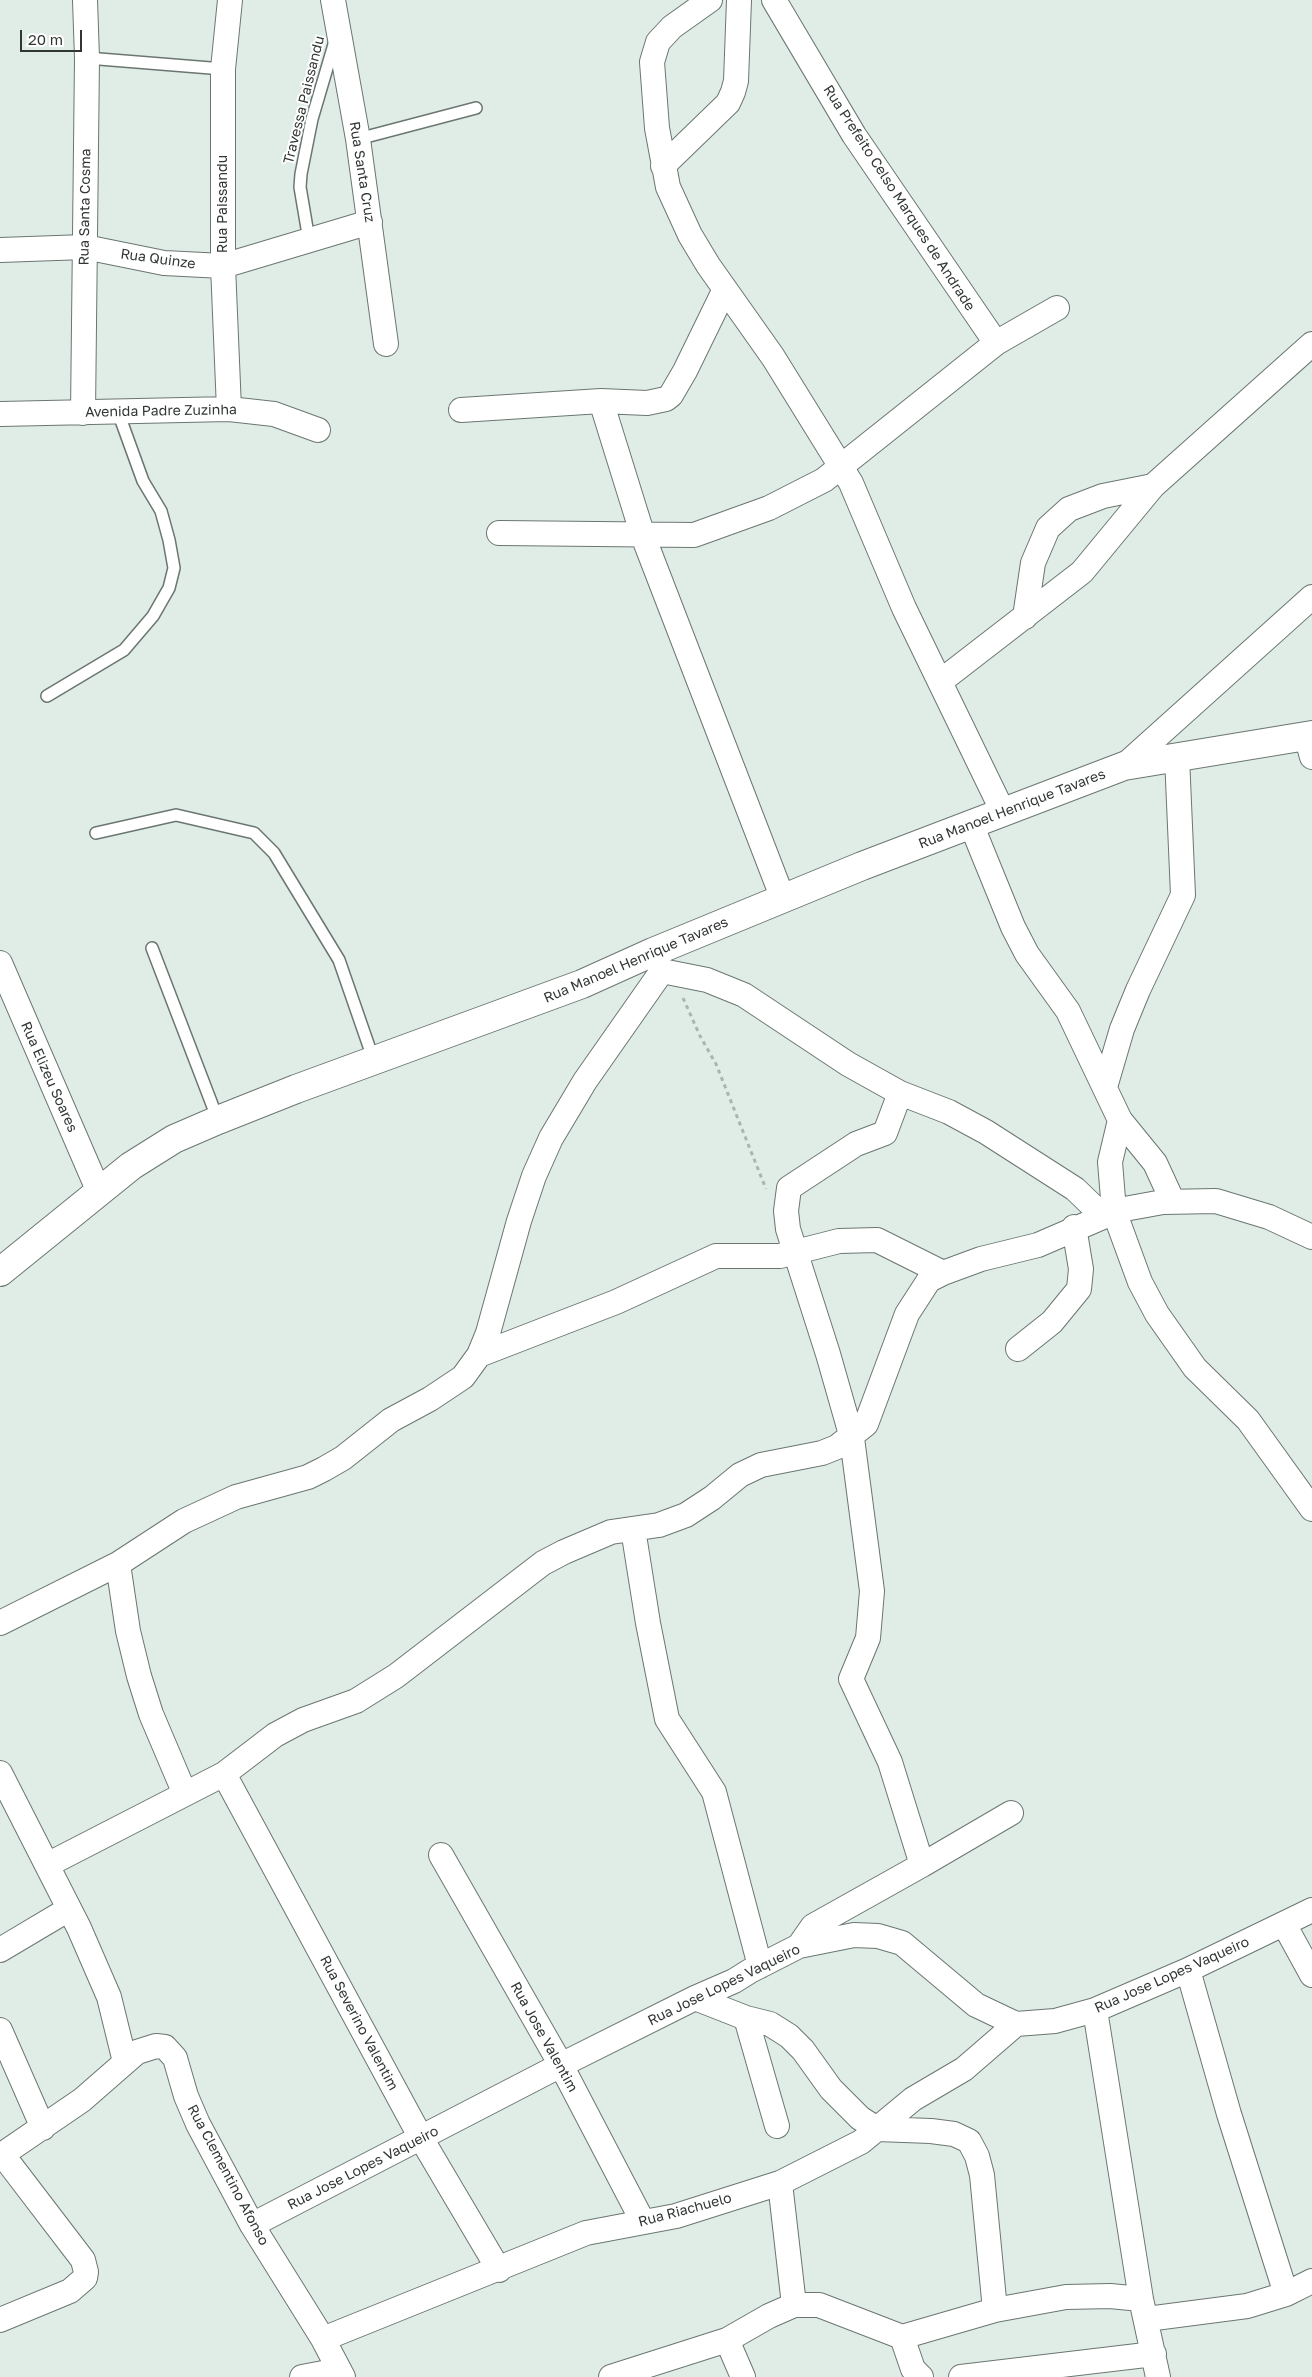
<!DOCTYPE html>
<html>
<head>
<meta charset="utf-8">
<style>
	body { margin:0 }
	#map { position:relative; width:1312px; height:2377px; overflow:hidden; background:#e0ede7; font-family:"Golos Text",sans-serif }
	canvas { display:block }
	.scale { position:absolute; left:20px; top:30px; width:62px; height:22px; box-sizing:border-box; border:2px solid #313634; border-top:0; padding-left:6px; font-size:15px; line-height:18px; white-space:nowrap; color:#313634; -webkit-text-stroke:4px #fff; paint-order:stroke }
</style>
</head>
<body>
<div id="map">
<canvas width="1312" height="2377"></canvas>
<div class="scale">20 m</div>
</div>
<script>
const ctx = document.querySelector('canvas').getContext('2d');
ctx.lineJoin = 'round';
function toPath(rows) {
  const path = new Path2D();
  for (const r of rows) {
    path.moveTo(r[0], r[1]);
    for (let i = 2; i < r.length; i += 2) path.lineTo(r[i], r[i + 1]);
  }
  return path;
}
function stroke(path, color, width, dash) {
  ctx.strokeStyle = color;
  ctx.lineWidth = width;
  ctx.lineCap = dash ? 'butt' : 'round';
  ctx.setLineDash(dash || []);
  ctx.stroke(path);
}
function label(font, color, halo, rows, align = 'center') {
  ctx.font = font + ' "Golos Text",sans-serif';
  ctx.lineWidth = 4;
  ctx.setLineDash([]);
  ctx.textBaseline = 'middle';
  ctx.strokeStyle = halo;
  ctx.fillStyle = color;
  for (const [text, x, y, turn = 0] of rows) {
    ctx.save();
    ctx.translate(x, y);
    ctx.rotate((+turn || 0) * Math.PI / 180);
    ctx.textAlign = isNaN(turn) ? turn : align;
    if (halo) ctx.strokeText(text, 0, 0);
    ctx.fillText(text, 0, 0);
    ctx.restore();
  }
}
const path = toPath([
	[683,998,700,1036,716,1064,766,1189]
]);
const lane = toPath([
	[87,58,223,69],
	[358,139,476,108],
	[309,240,300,187,301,174,312,119,335,41],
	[47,696,124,650,153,616,169,588,174,568,169,540,161,511,143,481,118,412],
	[96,833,176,815,254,833,274,853,339,960,374,1061],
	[152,948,218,1120]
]);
const street = toPath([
	[333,0,358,139,386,344],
	[710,0,672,27,658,42,652,62,657,128,668,187,690,235,708,265,773,357,851,483,904,608,1003,812],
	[774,0,854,135,996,343],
	[663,166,728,103,733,92,736,81,739,0],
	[0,250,85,247,164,263,223,266,370,222],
	[601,401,643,536,783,899],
	[229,409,223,266,223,69,230,0],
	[461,410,601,401,647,403,666,399,671,395,685,371,725,289],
	[83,413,87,58,85,0],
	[0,414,229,409,274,414,318,430],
	[499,533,694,535,769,508,824,480,996,343,1057,308],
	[1025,617,1033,563,1048,528,1069,509,1103,496,1153,486],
	[941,681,1082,572,1153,486,1312,344],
	[1306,736,1312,757],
	[1124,766,1312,597],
	[971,824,1013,927,1027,954,1068,1011,1120,1120,1155,1163,1173,1202],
	[656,958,662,971,707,980,744,995,848,1064,900,1093,949,1112,986,1132,1075,1189,1102,1215],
	[0,963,99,1192],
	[1105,1087,1122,1029,1138,990,1183,895,1177,757],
	[1120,1120,1110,1162,1114,1211,1140,1282,1157,1314,1195,1368,1248,1420,1312,1509],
	[1018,1349,1052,1322,1079,1289,1081,1269,1074,1227],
	[479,1355,616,1302,716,1256,780,1256,839,1241,877,1240,943,1273],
	[633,1529,648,1623,667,1719,714,1792,760,1966],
	[118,1564,128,1631,139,1676,151,1714,185,1794],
	[0,1623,118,1564,184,1521,236,1497,308,1477,324,1469,343,1458,391,1420,430,1399,463,1377,479,1355,488,1333,519,1221,534,1176,551,1138,585,1081,662,971],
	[0,1773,79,1928,109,1997,125,2062],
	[224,1774,421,2138,499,2270],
	[441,1855,561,2065,643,2222],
	[47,1865,224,1774,275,1735,303,1720,356,1701,396,1676,543,1563,564,1552,611,1532,659,1525,686,1515,712,1498,740,1475,761,1465,822,1453,837,1447,866,1424,907,1314,929,1280,943,1273,981,1259,1038,1245,1119,1210,1163,1202,1216,1201,1269,1217,1312,1237],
	[922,1865,1011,1813],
	[1284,1924,1312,1975],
	[799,1946,813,1926,922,1865,890,1762,851,1679,868,1638,872,1591,852,1438,828,1354,788,1229,786,1211,789,1188,856,1144,885,1133,900,1093],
	[0,1950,69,1909],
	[1188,1970,1229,2114,1286,2294,1312,2281],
	[695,1998,746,2018,770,2024,789,2036,803,2050,831,2089,860,2118,877,2129,931,2131,954,2134,969,2141,977,2156,982,2175,995,2310],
	[1095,2010,1141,2299,1158,2377],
	[746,2018,777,2126],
	[0,2030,43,2128],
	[0,2156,82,2100,137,2052,156,2046,165,2047,175,2058,186,2096,198,2124,252,2225,323,2339,343,2377],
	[780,2183,794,2305],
	[252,2225,561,2065,695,1998,734,1981,750,1971,799,1946,854,1935,878,1936,902,1943,976,2005,1016,2024,1055,2021,1095,2010,1188,1970,1312,1910],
	[1147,2319,1247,2306,1286,2294],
	[0,2320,70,2291,85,2278,86,2272,83,2260,2,2154],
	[902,2337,913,2369,921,2377],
	[323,2339,586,2233,676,2216,780,2183,861,2142,913,2099,964,2069,1016,2024],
	[727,2340,743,2377],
	[302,2377,339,2370],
	[611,2377,727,2340,769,2316,794,2305,819,2305,902,2337,995,2310,1066,2297,1110,2296,1141,2299],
	[961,2377,1154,2354]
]);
const secondary = toPath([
	[0,1272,131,1166,174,1139,218,1120,296,1089,582,984,653,952,862,866,1124,766,1312,735]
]);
const streetNames = [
	["Travessa Paissandu",304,100,-76],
	["Rua Santa Cruz",362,172,81],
	["Rua Prefeito Celso Marques de Andrade",899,198,57],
	["Rua Paissandu",223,204,-90],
	["Rua Santa Cosma",85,207,-89],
	["Rua Quinze",158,259,8],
	["Avenida Padre Zuzinha",161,411,-1],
	["Rua Manoel Henrique Tavares",1012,809,-21],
	["Rua Manoel Henrique Tavares",636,960,-23],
	["Rua Elizeu Soares",49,1077,66],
	["Rua Jose Lopes Vaqueiro",1172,1975,-24],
	["Rua Jose Lopes Vaqueiro",724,1985,-26],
	["Rua Severino Valentim",359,2023,62],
	["Rua Jose Valentim",544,2037,61],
	["Rua Jose Lopes Vaqueiro",363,2168,-27],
	["Rua Clementino Afonso",228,2175,62],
	["Rua Riachuelo",685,2210,-15]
];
stroke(lane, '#6b7671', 14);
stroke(street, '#6b7671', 26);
stroke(secondary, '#6b7671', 30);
stroke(path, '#aab5b0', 3, [4, 4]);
stroke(lane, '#fff', 11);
stroke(street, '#fff', 24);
stroke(secondary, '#fff', 28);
label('14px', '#313634', '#fff', streetNames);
</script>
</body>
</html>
